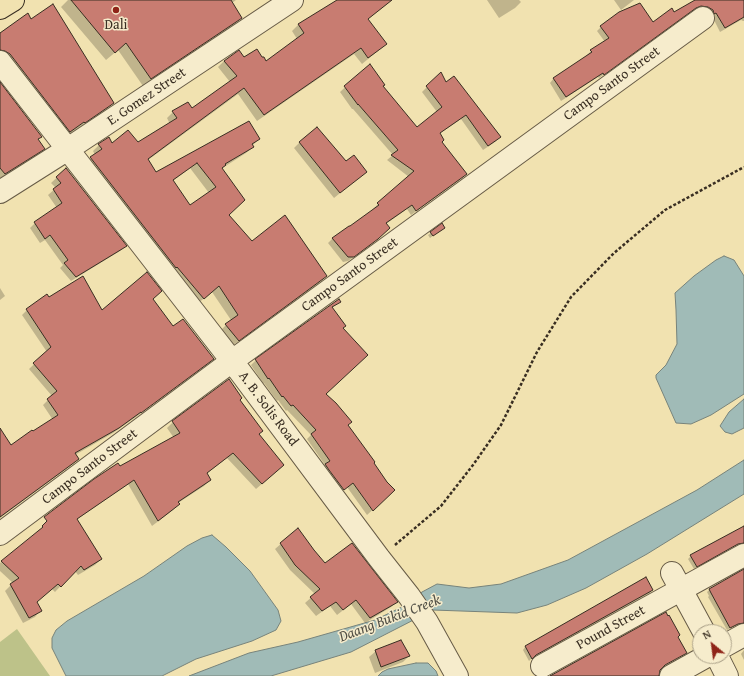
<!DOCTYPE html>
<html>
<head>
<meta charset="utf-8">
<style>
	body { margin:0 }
	#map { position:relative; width:744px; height:676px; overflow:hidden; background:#f1e2b0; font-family:"Gentium Book Plus",serif }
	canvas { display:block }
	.north { position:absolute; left:692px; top:624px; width:40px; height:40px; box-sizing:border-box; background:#f6eccc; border:1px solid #aaa088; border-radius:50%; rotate:331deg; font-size:11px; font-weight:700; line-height:16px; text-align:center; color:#392e22 }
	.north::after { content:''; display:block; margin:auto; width:14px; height:18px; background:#8f2418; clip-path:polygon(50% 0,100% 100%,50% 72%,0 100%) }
</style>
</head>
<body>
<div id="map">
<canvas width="744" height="676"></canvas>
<div class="north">N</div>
</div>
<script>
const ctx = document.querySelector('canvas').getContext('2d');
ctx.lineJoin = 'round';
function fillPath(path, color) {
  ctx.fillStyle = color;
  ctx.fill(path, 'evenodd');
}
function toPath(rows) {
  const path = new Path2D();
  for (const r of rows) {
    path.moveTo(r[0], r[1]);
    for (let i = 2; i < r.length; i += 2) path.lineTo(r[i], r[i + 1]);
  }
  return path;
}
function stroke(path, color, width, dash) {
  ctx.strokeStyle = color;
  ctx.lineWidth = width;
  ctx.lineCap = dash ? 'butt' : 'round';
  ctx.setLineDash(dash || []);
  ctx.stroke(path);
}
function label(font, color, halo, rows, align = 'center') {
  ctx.font = font + ' "Gentium Book Plus",serif';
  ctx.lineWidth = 3;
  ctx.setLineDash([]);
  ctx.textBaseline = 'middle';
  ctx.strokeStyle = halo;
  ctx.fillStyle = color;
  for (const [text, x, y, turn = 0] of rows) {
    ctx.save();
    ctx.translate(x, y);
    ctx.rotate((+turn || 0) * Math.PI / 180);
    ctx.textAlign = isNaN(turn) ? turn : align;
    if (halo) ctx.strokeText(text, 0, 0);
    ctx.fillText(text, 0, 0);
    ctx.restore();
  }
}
const green = toPath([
	[17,629,50,676,0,676,0,642]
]);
const water = toPath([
	[724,256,734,260,744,276,744,394,711,415,691,424,676,423,656,378,656,375,666,365,677,344,676,310,675,293,694,276,716,260,724,256],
	[744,399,744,428,732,434,725,432,720,426,729,412,744,399],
	[744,460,744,494,647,554,586,588,547,605,517,613,433,610,351,652,271,676,189,676,249,653,298,642,375,620,402,607,422,592,437,584,469,588,501,584,568,560,697,490,744,460],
	[212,535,226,547,250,571,278,610,281,621,276,630,252,641,196,659,162,676,66,676,52,648,52,638,56,630,67,621,144,576,187,546,202,538,212,535],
	[416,663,428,663,436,671,438,676,378,676,382,672,388,669,416,663]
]);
const shadow = toPath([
	[68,0,236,0,232,3,241,18,233,26,143,86,118,50,106,60,61,7],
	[338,0,392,0,367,20,385,44,379,50,362,64,354,54,257,121,238,94,148,160,156,174,259,139,252,146,253,147,246,153,221,169,228,215,251,243,326,276,319,283,232,346,220,331,231,320,212,292,197,304,84,164,95,155,93,151,99,145,137,144,170,124,167,118,173,112,192,109,230,82,218,67,224,61,239,52,243,59,262,59,266,62,297,39,292,31,298,25],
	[190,168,209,193,190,206,173,181],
	[487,0,519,0,521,2,515,8,499,18],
	[614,0,634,0,621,10],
	[708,0,744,0,744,21,743,21,741,20,720,32,712,16,697,9,691,12,599,78,598,77,561,101,550,83,554,78,588,56,587,55,591,51,605,42,597,31,601,27,653,23],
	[31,20,113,103,106,110,63,138,0,59,0,33,4,30,5,31],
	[369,65,382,86,417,128,437,112,422,92,440,74,446,83,500,137,495,142,483,150,461,119,439,134,441,142,466,174,461,179,411,215,407,209,386,224,388,228,372,244,348,261,343,262,328,243,333,238,374,210,373,209,378,204,409,177,387,160,393,155,353,109,352,109,340,92],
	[0,84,41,137,37,140,44,149,37,156,0,179],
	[300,142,346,162,366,172,360,177,334,198,294,148],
	[66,169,125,246,120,251,71,281,60,268,63,265,45,240,40,243,30,228,35,223,57,208,48,195,56,188,51,183],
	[444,228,430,238,428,235,431,233],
	[0,288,5,296,0,300],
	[49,298,101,311,152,299,173,327,213,359,208,364,136,417,113,433,75,455,78,459,73,464,0,518,0,443,11,446,53,420,43,405,52,396,29,369,47,352,22,315,27,310],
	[339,301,332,308,342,328,325,394,387,482,394,490,367,515,347,487,338,494,321,469,325,465,307,439,311,435,287,410,286,411,278,400,277,401,264,383,263,383,251,365,256,360],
	[239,400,277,471,256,489,227,458,206,474,210,480,204,486,178,503,178,504,173,510,152,526,128,484,76,520,101,559,95,565,78,575,75,571,55,592,52,589,36,602,40,611,35,617,23,623,5,591,13,583,0,571,0,563,120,467,174,438,167,428,173,422],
	[744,527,744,546,741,545,735,546,694,569,688,559,691,556],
	[298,529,324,564,396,602,391,607,365,623,351,604,337,615,330,606,316,616,305,603,315,594,290,570,275,549],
	[744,570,744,626,741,625,735,626,727,630,708,597,709,596,707,592,710,589],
	[645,578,652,590,650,593,532,658,529,661,523,650,525,647],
	[744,650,744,660,741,654],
	[376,651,409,656,403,662,375,673,369,657]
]);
const building = toPath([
	[71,0,231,0,242,18,151,79,126,43,115,53,71,0],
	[337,0,392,0,368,19,387,44,368,58,361,48,264,115,244,88,148,159,156,172,249,121,260,139,252,144,254,147,225,164,226,165,222,168,245,200,229,215,252,241,285,215,327,276,239,341,225,324,238,315,219,286,204,299,177,267,176,268,90,157,102,149,98,144,109,137,112,143,128,130,138,142,177,118,172,111,188,102,192,108,237,76,224,61,239,50,244,57,257,49,262,57,264,57,266,61,304,33,298,24,337,0],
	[197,163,216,187,190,205,173,180,197,163],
	[695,0,744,0,744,17,725,28,716,13,714,14,713,10,708,7,701,6,696,8,604,75,603,73,566,97,553,78,592,52,590,50,609,38,600,26,619,12,640,3,653,22,672,8,674,12,695,0],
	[53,4,114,103,85,123,84,122,70,132,10,54,5,51,0,50,0,33,28,13,31,19,53,4],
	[370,64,385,85,383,86,417,127,442,107,426,86,441,72,446,82,454,76,501,137,488,146,466,115,440,133,444,140,442,142,467,174,416,211,412,205,386,223,390,228,378,239,354,257,348,257,332,238,349,226,350,226,379,205,377,203,414,171,391,155,398,150,358,104,358,105,344,86,370,64],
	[0,82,42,137,38,139,45,149,5,174,0,168,0,82],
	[317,127,346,161,354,155,367,172,340,193,299,142,317,127],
	[66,168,127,246,76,277,64,263,68,260,50,235,45,239,34,222,62,203,53,189,61,183,56,177,66,168],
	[442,223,445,228,433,236,430,232,442,223],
	[147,272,162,291,153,299,173,326,183,319,214,359,141,413,141,412,119,428,75,453,79,459,0,517,0,428,11,445,32,430,33,431,58,415,47,399,57,391,33,363,51,347,26,309,47,294,49,297,83,276,102,310,147,272],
	[339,299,341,302,332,307,346,326,343,328,368,355,326,394,336,403,352,422,348,425,375,462,374,463,387,482,395,490,373,511,353,483,344,490,329,470,325,464,330,461,311,434,316,430,293,405,291,406,283,396,282,397,269,378,268,379,255,359,339,299],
	[229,379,242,398,240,400,263,431,259,434,284,465,262,484,233,453,207,473,211,480,178,502,180,504,158,521,134,480,77,519,102,559,84,570,81,566,61,587,58,584,37,602,42,611,29,618,10,584,19,578,1,561,43,527,42,526,47,521,44,517,94,479,118,463,120,466,180,433,172,421,229,379],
	[744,526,744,543,738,544,697,567,690,555,744,526],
	[298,528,314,550,325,563,352,543,398,602,370,618,356,600,343,610,336,602,322,611,310,597,320,589,295,565,280,543,298,528],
	[744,569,744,623,738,624,730,628,711,593,709,589,744,569],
	[646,577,653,590,536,655,532,659,525,646,646,577],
	[666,612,668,616,669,615,680,635,678,637,687,653,665,665,660,670,659,676,550,676,666,612],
	[401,640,410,656,381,667,375,650,401,640]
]);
const path = toPath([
	[395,545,441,506,473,465,501,425,537,352,571,297,614,253,665,210,744,167]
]);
const minor = toPath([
	[0,62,232,361,379,558,409,596,427,622,457,676],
	[0,192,68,149,292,0],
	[0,534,232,361,703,18],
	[672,573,704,632],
	[724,646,744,635],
	[717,656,727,676],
	[542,666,744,555],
	[671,676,707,656]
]);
const major = toPath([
	[0,8,13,0]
]);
const markers = [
	[116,10,4,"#8f2418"]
];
const poiNames = [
	["Dali",116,25]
];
const streetNames = [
	["Campo Santo Street",612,84,-36],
	["E. Gomez Street",147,97,-34],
	["Campo Santo Street",350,275,-36],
	["A. B. Solis Road",268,409,53],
	["Campo Santo Street",90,467,-37],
	["Pound Street",611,628,-29]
];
const waterNames = [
	["Daang Bukid Creek",390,619,-21]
];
fillPath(green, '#bdc289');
fillPath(water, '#a0bbb7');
stroke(water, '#77837b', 1);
fillPath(shadow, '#0003');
fillPath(building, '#c87c71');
stroke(building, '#392e22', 1);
stroke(minor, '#675b46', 24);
stroke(major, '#392e22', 24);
stroke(path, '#392e22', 2.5, [3, 2]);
stroke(minor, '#f6eccc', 22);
stroke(major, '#f1e2b0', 22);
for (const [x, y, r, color] of markers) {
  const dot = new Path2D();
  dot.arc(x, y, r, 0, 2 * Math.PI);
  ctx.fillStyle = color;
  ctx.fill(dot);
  stroke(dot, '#f6eccc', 1.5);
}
label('14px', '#392e22', '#f6eccc', poiNames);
label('14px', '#392e22', '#f6eccc', streetNames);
label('italic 15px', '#535147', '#f6eccc', waterNames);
</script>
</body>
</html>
